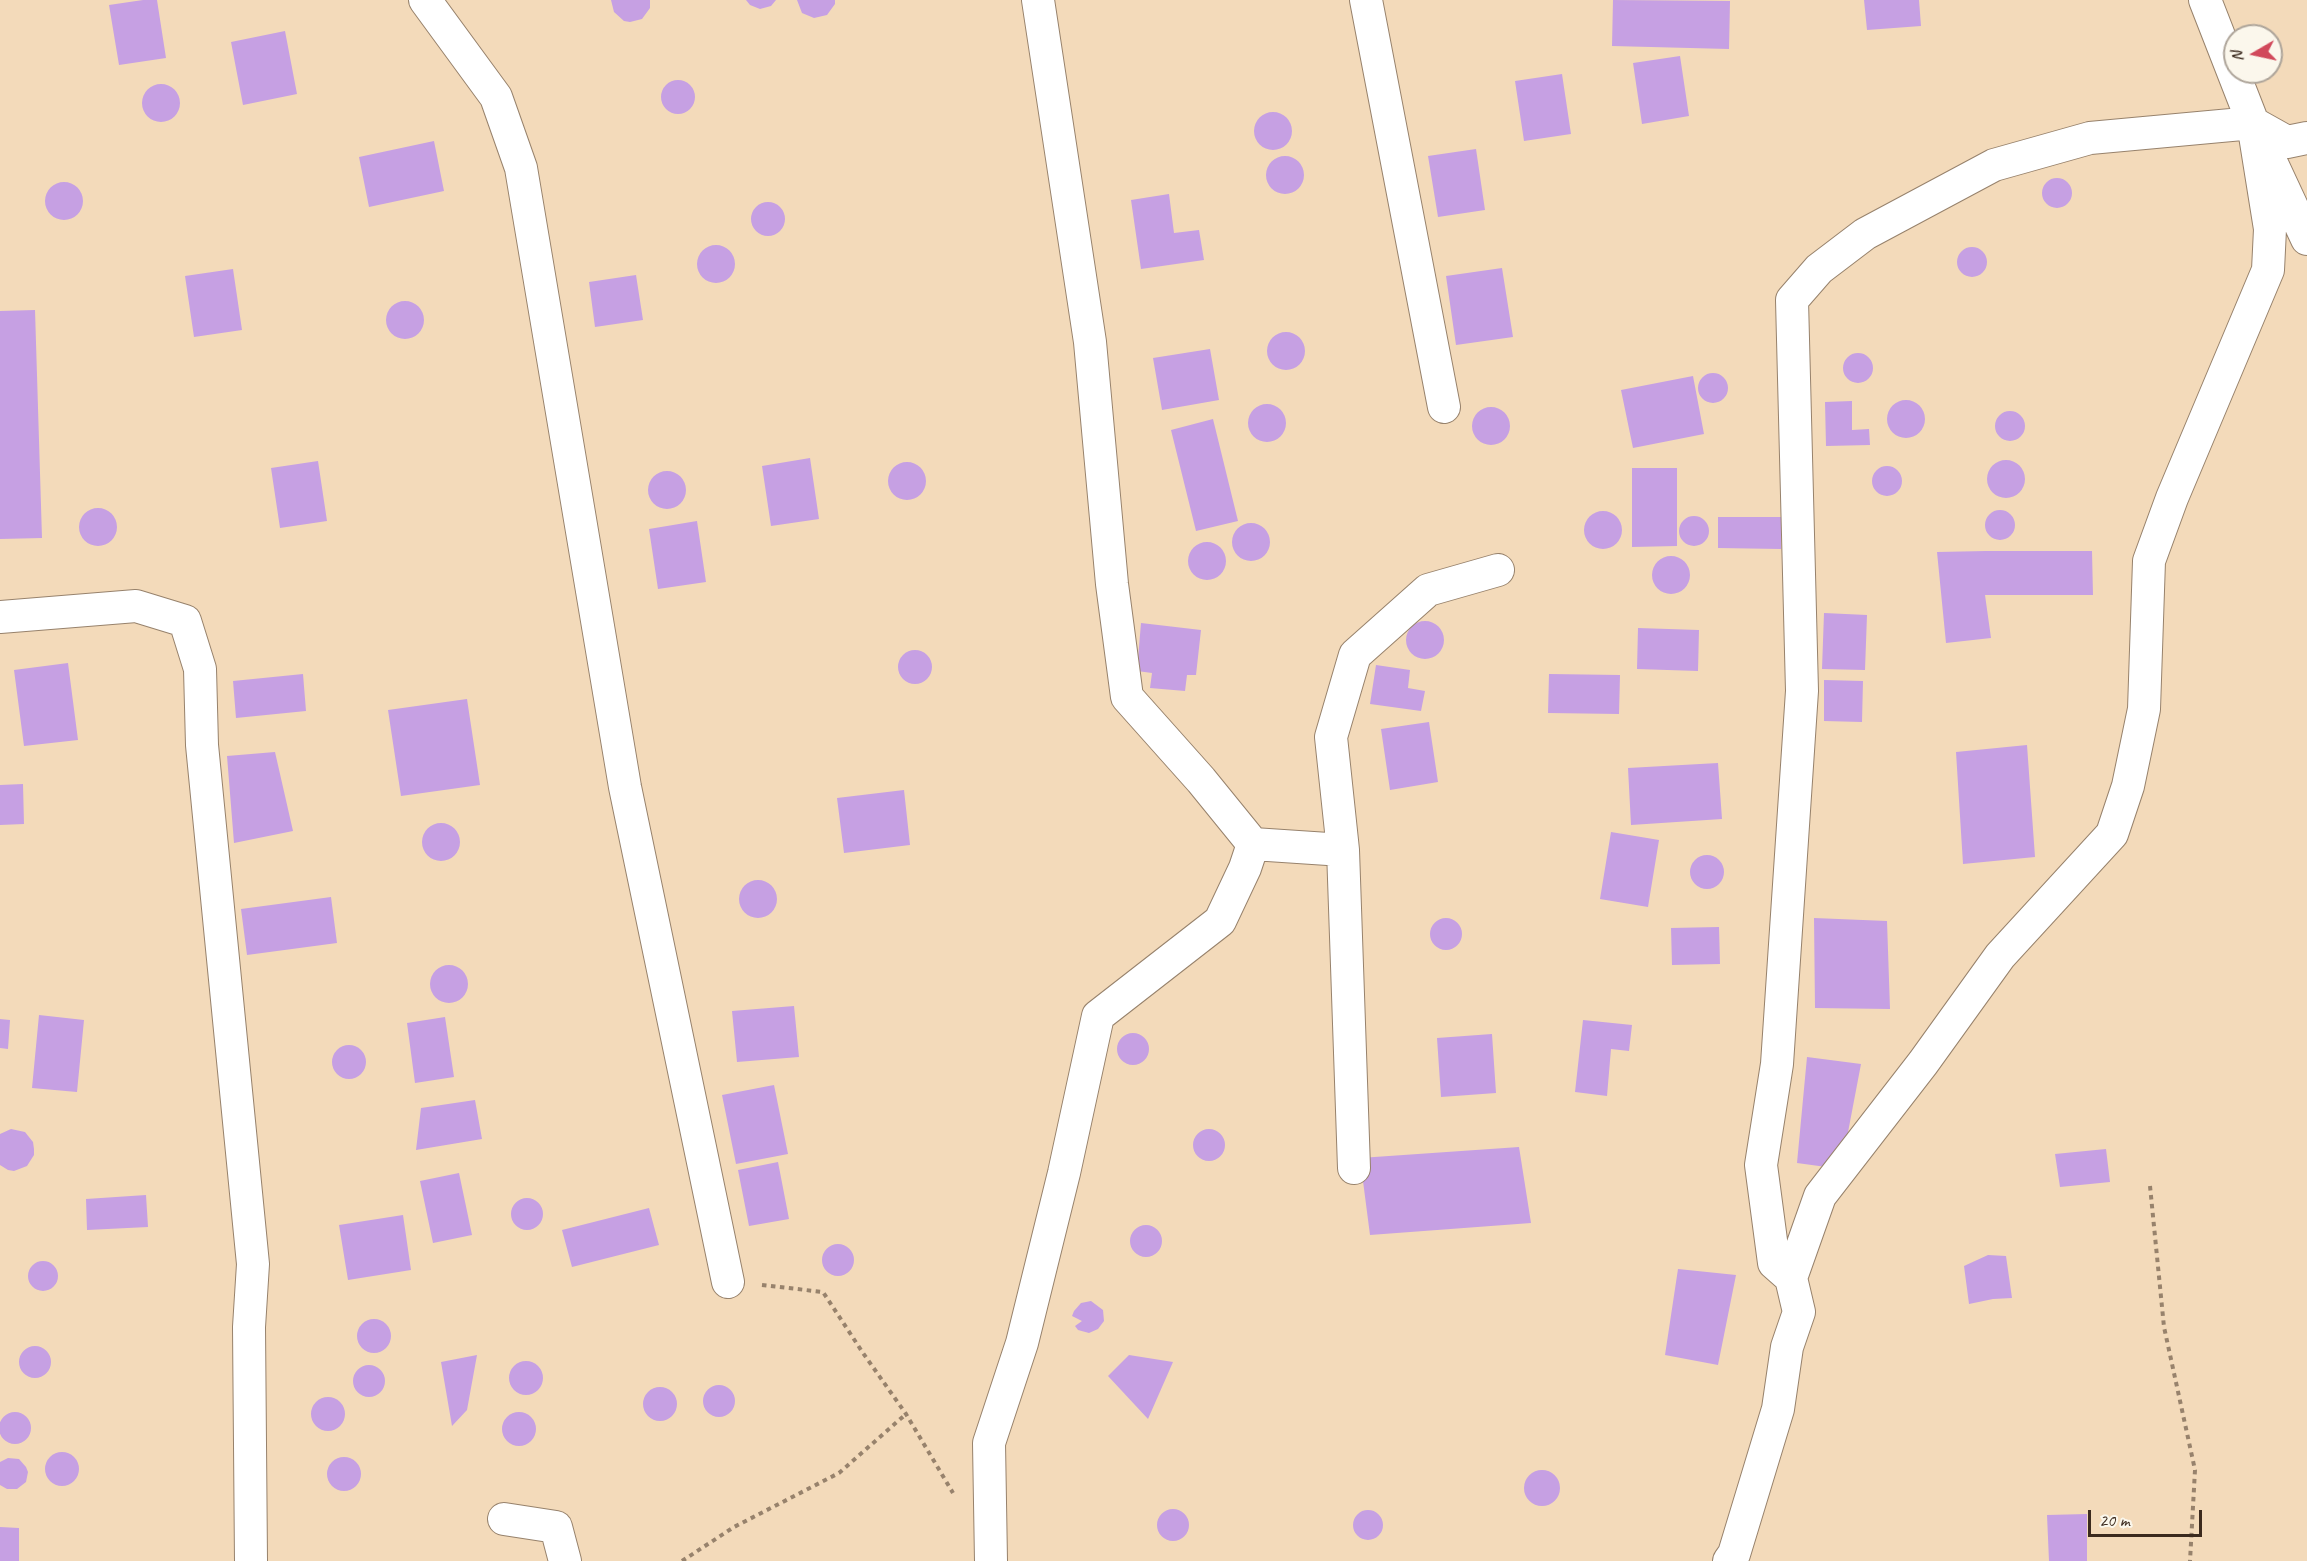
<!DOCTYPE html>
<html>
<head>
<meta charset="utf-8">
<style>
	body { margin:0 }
	#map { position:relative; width:2307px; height:1561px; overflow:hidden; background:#f3daba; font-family:Caveat,sans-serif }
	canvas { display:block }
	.north { position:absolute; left:2223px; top:24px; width:60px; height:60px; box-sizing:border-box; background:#fbf7ec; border:2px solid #aea59a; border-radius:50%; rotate:261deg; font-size:16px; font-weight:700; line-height:24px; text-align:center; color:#3b2a1e }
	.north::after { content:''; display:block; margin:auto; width:21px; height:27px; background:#d1495b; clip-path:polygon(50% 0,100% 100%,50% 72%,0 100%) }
	.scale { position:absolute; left:2088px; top:1510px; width:114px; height:27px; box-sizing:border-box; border:3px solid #3b2a1e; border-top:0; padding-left:8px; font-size:18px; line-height:21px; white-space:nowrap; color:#3b2a1e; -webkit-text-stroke:4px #fbf7ec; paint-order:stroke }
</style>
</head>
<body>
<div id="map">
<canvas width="2307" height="1561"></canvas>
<div class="north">N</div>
<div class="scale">20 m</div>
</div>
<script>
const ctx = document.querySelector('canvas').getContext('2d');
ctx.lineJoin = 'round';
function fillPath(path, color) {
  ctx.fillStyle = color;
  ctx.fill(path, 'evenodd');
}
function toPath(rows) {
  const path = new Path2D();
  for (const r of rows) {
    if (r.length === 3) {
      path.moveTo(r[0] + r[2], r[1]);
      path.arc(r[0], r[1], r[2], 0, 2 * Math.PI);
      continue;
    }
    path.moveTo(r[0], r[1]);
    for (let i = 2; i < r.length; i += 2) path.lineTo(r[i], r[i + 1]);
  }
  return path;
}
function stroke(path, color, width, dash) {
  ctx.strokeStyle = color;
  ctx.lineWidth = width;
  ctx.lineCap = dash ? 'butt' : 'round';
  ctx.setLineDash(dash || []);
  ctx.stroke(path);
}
const building = toPath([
	[143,0,157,0,166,58,119,65,109,5],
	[611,0,650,0,650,8,642,19,630,22,624,21,614,12],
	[746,0,776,0,771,6,760,9,750,5],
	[797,0,835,0,835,4,827,15,814,18,802,13],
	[1613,0,1730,1,1729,49,1612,46],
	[1864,0,1919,0,1921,26,1867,30],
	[285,31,297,94,243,105,231,42],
	[1680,56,1689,116,1642,124,1633,63],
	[1562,74,1571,134,1524,141,1515,81],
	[678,97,17],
	[161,103,19],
	[1273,131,19],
	[434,141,444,191,369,207,359,157],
	[1476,149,1485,210,1438,217,1428,156],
	[1285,175,19],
	[2057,193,15],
	[64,201,19],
	[1169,194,1174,233,1199,230,1204,260,1141,269,1131,200],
	[768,219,17],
	[716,264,19],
	[1972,262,15],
	[1502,268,1513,337,1456,345,1446,276],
	[233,269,242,330,194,337,185,276],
	[636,275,643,320,595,327,589,282],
	[405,320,19],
	[35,310,42,538,0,539,0,311],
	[1286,351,19],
	[1210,349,1219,400,1162,410,1153,358],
	[1858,368,15],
	[1713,388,15],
	[1693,376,1704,434,1633,448,1621,390],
	[1906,419,19],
	[1852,401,1852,430,1869,429,1870,445,1826,446,1825,402],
	[1267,423,19],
	[1491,426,19],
	[2010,426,15],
	[1213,419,1238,521,1196,531,1171,430],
	[810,458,819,519,771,526,762,466],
	[2006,479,19],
	[318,461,327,521,280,528,271,468],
	[907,481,19],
	[1887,481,15],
	[1632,468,1677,468,1677,546,1632,547],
	[667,490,19],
	[98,527,19],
	[2000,525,15],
	[1603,530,19],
	[1694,531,15],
	[1718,517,1781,517,1781,549,1718,548],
	[697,521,706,582,658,589,649,529],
	[1251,542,19],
	[1207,561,19],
	[1986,551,2092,551,2093,595,1985,595,1991,638,1946,643,1937,552],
	[1671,575,19],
	[1824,613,1867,615,1865,670,1822,669],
	[1425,640,19],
	[1141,623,1201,630,1196,675,1187,675,1185,691,1150,688,1152,673,1137,671],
	[1638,628,1699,630,1698,671,1637,669],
	[915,667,17],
	[68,663,78,740,24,746,14,670],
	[1376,665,1410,670,1408,688,1425,691,1421,711,1370,704],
	[303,674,306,711,236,718,233,681],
	[1549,674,1620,675,1619,714,1548,713],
	[1824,680,1863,681,1862,722,1824,721],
	[467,699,480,785,401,796,388,710],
	[1429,722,1438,782,1390,790,1381,729],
	[2027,745,2035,857,1963,864,1956,752],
	[275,752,293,831,234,843,227,756],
	[1718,763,1722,819,1631,825,1628,768],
	[23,784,24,824,0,825,0,785],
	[904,790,910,845,844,853,837,798],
	[441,842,19],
	[1611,832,1659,840,1648,907,1600,899],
	[1707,872,17],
	[758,899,19],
	[331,897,337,943,247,955,241,909],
	[1446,934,16],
	[1814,918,1887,921,1890,1009,1815,1008],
	[1719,927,1720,964,1672,965,1671,928],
	[449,984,19],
	[794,1006,799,1057,737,1062,732,1011],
	[39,1015,84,1020,77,1092,32,1088],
	[445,1017,454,1077,415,1083,407,1023],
	[0,1019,10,1020,8,1049,0,1048],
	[1583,1020,1632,1025,1629,1051,1611,1049,1607,1096,1575,1092],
	[1133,1049,16],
	[1492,1034,1496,1093,1441,1097,1437,1038],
	[349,1062,17],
	[1807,1057,1861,1064,1841,1169,1797,1163],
	[774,1085,788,1154,736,1164,722,1095],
	[475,1100,482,1139,416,1150,421,1108],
	[11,1129,25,1132,33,1142,34,1149,34,1155,27,1166,14,1171,8,1170,0,1165,0,1134],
	[1209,1145,16],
	[1519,1147,1531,1223,1370,1235,1360,1158],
	[2106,1149,2110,1182,2060,1187,2055,1154],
	[778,1162,789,1219,749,1226,738,1170],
	[459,1173,472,1235,433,1243,420,1181],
	[146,1195,148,1227,87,1230,86,1199],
	[527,1214,16],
	[649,1208,659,1245,572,1267,562,1230],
	[403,1215,411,1270,348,1280,339,1225],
	[1146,1241,16],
	[838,1260,16],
	[1988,1255,2006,1256,2012,1298,1993,1299,1969,1304,1964,1266],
	[43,1276,15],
	[1678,1269,1736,1275,1718,1365,1665,1355],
	[1091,1301,1103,1310,1104,1321,1098,1329,1089,1333,1078,1330,1075,1326,1082,1321,1072,1316,1074,1311,1081,1303],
	[374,1336,17],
	[35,1362,16],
	[477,1355,467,1410,452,1426,441,1362],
	[1129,1355,1173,1362,1148,1419,1108,1376],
	[526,1378,17],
	[369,1381,16],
	[719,1401,16],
	[660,1404,17],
	[328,1414,17],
	[519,1429,17],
	[15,1428,16],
	[62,1469,17],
	[344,1474,17],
	[8,1458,19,1459,26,1467,28,1472,26,1482,17,1489,7,1489,0,1485,0,1462],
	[1542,1488,18],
	[1173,1525,16],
	[1368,1525,15],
	[2087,1514,2087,1561,2049,1561,2047,1515],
	[0,1527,19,1528,19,1561,0,1561]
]);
const path = toPath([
	[2150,1186,2164,1327,2195,1470,2190,1561],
	[762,1285,823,1292,863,1353,906,1414,953,1493],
	[682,1561,734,1527,839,1473,906,1414]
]);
const street = toPath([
	[425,0,496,97,521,168,625,787,728,1282],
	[1366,0,1444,407],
	[2205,0,2253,123,2307,239],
	[0,617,136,606,185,621,200,669,202,745,253,1264,249,1327,251,1561],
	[1253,844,1343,850,1331,737,1355,655,1428,590,1498,570],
	[1343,850,1354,1168],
	[1791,1278,1774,1263,1761,1165,1777,1064,1802,691,1792,300,1819,269,1865,234,1994,165,2090,138,2253,123,2287,142,2307,138],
	[504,1519,556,1527,565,1561],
	[991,1561,989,1443,1022,1343,1064,1173,1098,1016,1220,921,1245,868,1253,844,1201,780,1127,697,1112,584,1090,342,1038,0],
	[1729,1561,1734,1554,1778,1409,1787,1347,1799,1312,1791,1278,1820,1196,1923,1063,2000,956,2112,834,2128,786,2144,709,2149,561,2172,498,2268,270,2270,229,2253,123]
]);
fillPath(building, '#c6a0e3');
stroke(street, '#97826c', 34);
stroke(path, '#97826c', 4, [4.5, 4.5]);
stroke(street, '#fff', 32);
</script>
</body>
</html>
